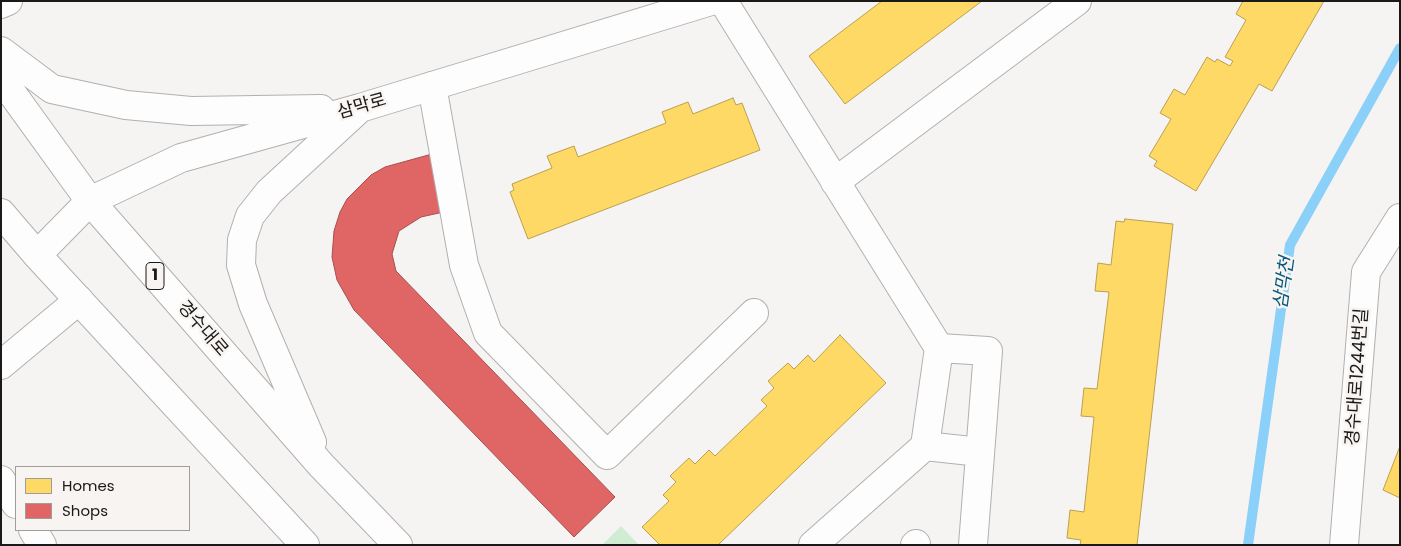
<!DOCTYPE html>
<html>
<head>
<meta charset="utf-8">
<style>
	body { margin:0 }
	#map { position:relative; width:1401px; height:546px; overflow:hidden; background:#f6f4f2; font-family:Poppins,sans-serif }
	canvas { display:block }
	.frame { position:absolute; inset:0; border:2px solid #1a1918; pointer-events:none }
	.legend { position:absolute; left:15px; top:466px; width:175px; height:65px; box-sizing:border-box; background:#f7f4f1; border:1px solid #9f9c9a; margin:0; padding:6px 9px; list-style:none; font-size:15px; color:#1a1918 }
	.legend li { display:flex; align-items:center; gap:10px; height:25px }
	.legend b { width:25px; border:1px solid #9f9c9a }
</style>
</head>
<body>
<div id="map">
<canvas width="1401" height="546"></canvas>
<div class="frame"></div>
<ul class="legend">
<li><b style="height:14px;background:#ffd966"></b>Homes</li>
<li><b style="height:14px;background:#e06666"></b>Shops</li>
</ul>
</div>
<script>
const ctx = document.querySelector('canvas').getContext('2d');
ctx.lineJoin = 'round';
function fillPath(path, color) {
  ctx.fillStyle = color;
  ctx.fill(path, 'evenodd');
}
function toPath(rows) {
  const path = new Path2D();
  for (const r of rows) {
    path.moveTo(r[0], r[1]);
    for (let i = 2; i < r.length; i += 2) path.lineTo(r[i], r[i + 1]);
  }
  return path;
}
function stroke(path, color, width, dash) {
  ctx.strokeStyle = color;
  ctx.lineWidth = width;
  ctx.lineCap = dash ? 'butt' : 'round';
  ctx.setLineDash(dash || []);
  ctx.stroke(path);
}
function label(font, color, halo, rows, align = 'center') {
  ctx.font = font + ' Poppins,"Noto Sans KR",sans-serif';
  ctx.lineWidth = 5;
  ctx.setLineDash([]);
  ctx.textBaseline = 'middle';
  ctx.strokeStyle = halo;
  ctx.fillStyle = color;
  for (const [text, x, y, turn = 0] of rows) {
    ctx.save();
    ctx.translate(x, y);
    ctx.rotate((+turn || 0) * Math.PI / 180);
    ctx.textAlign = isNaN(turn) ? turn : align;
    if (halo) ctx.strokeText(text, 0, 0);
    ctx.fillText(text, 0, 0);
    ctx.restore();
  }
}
const green = toPath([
	[621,526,639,545,602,545]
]);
const homes = toPath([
	[882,1,982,1,845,104,809,56,882,1],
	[1243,1,1324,1,1272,91,1259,84,1196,191,1154,166,1157,161,1149,156,1171,119,1160,113,1174,89,1185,95,1207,57,1215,62,1217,59,1230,66,1233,61,1225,57,1246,20,1236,14,1243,1],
	[733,98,736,105,742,103,760,150,528,239,510,192,514,190,512,184,552,168,547,156,574,146,578,157,666,123,662,112,688,102,693,114,733,98],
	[1125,219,1173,224,1137,545,1080,545,1081,540,1067,538,1070,510,1084,512,1094,417,1081,416,1084,388,1097,389,1109,292,1095,291,1098,263,1111,265,1116,221,1124,222,1125,219],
	[840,335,886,383,718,545,660,545,642,527,669,501,663,495,676,482,670,476,689,458,695,464,709,450,715,456,767,406,761,400,774,388,768,381,788,363,794,369,808,355,814,362,840,335],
	[1400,446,1400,498,1383,490,1400,446]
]);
const shops = toPath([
	[432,154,448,211,421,217,399,231,392,254,396,271,615,497,574,537,354,310,337,280,332,257,334,231,340,212,347,199,371,175,385,167,432,154]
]);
const stream = toPath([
	[1248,545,1290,245,1400,48]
]);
const minor = toPath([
	[723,1,939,348,925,446,813,545],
	[1,4,8,1],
	[432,86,464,265,488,333,607,455,754,313],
	[835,182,1077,1],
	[939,348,988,351,973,545],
	[1,365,79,300],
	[925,446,980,452],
	[1,480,16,504],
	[33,530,42,545],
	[915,545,916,544],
	[1344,545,1366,272,1400,218]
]);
const major = toPath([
	[1,51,52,89,126,105,191,111,321,109],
	[1,78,90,201,321,465,398,545],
	[1,213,37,255,305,545],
	[37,255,90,201,181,158,360,108,711,1],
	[312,442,253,304,241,265,242,240,250,216,269,192,357,111]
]);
const shields = [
	[155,276,18]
];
const shieldNames = [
	["1",155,276]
];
const streetNames = [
	["삼막로",362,107,-16],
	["경수대로",202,329,49],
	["경수대로1244번길",1358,377,-86]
];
const waterNames = [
	["삼막천",1285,283,-82]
];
fillPath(green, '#d0ecd3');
fillPath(homes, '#ffd966');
stroke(homes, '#ba9f4f', 1);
fillPath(shops, '#e06666');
stroke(shops, '#a54f4f', 1);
stroke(stream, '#8ad0f8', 10);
stroke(minor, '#b2b0af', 30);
stroke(major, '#b2b0af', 30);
stroke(minor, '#fefdfd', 28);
stroke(major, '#fefdfd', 28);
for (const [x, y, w] of shields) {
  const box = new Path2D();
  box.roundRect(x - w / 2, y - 13.5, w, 27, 4);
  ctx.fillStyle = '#f7f4f1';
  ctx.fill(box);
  stroke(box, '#1a1918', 1);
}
label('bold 16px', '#1a1918', null, shieldNames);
label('18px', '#1a1918', '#f7f4f1', streetNames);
label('italic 19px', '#08597f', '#f7f4f1', waterNames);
</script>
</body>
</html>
